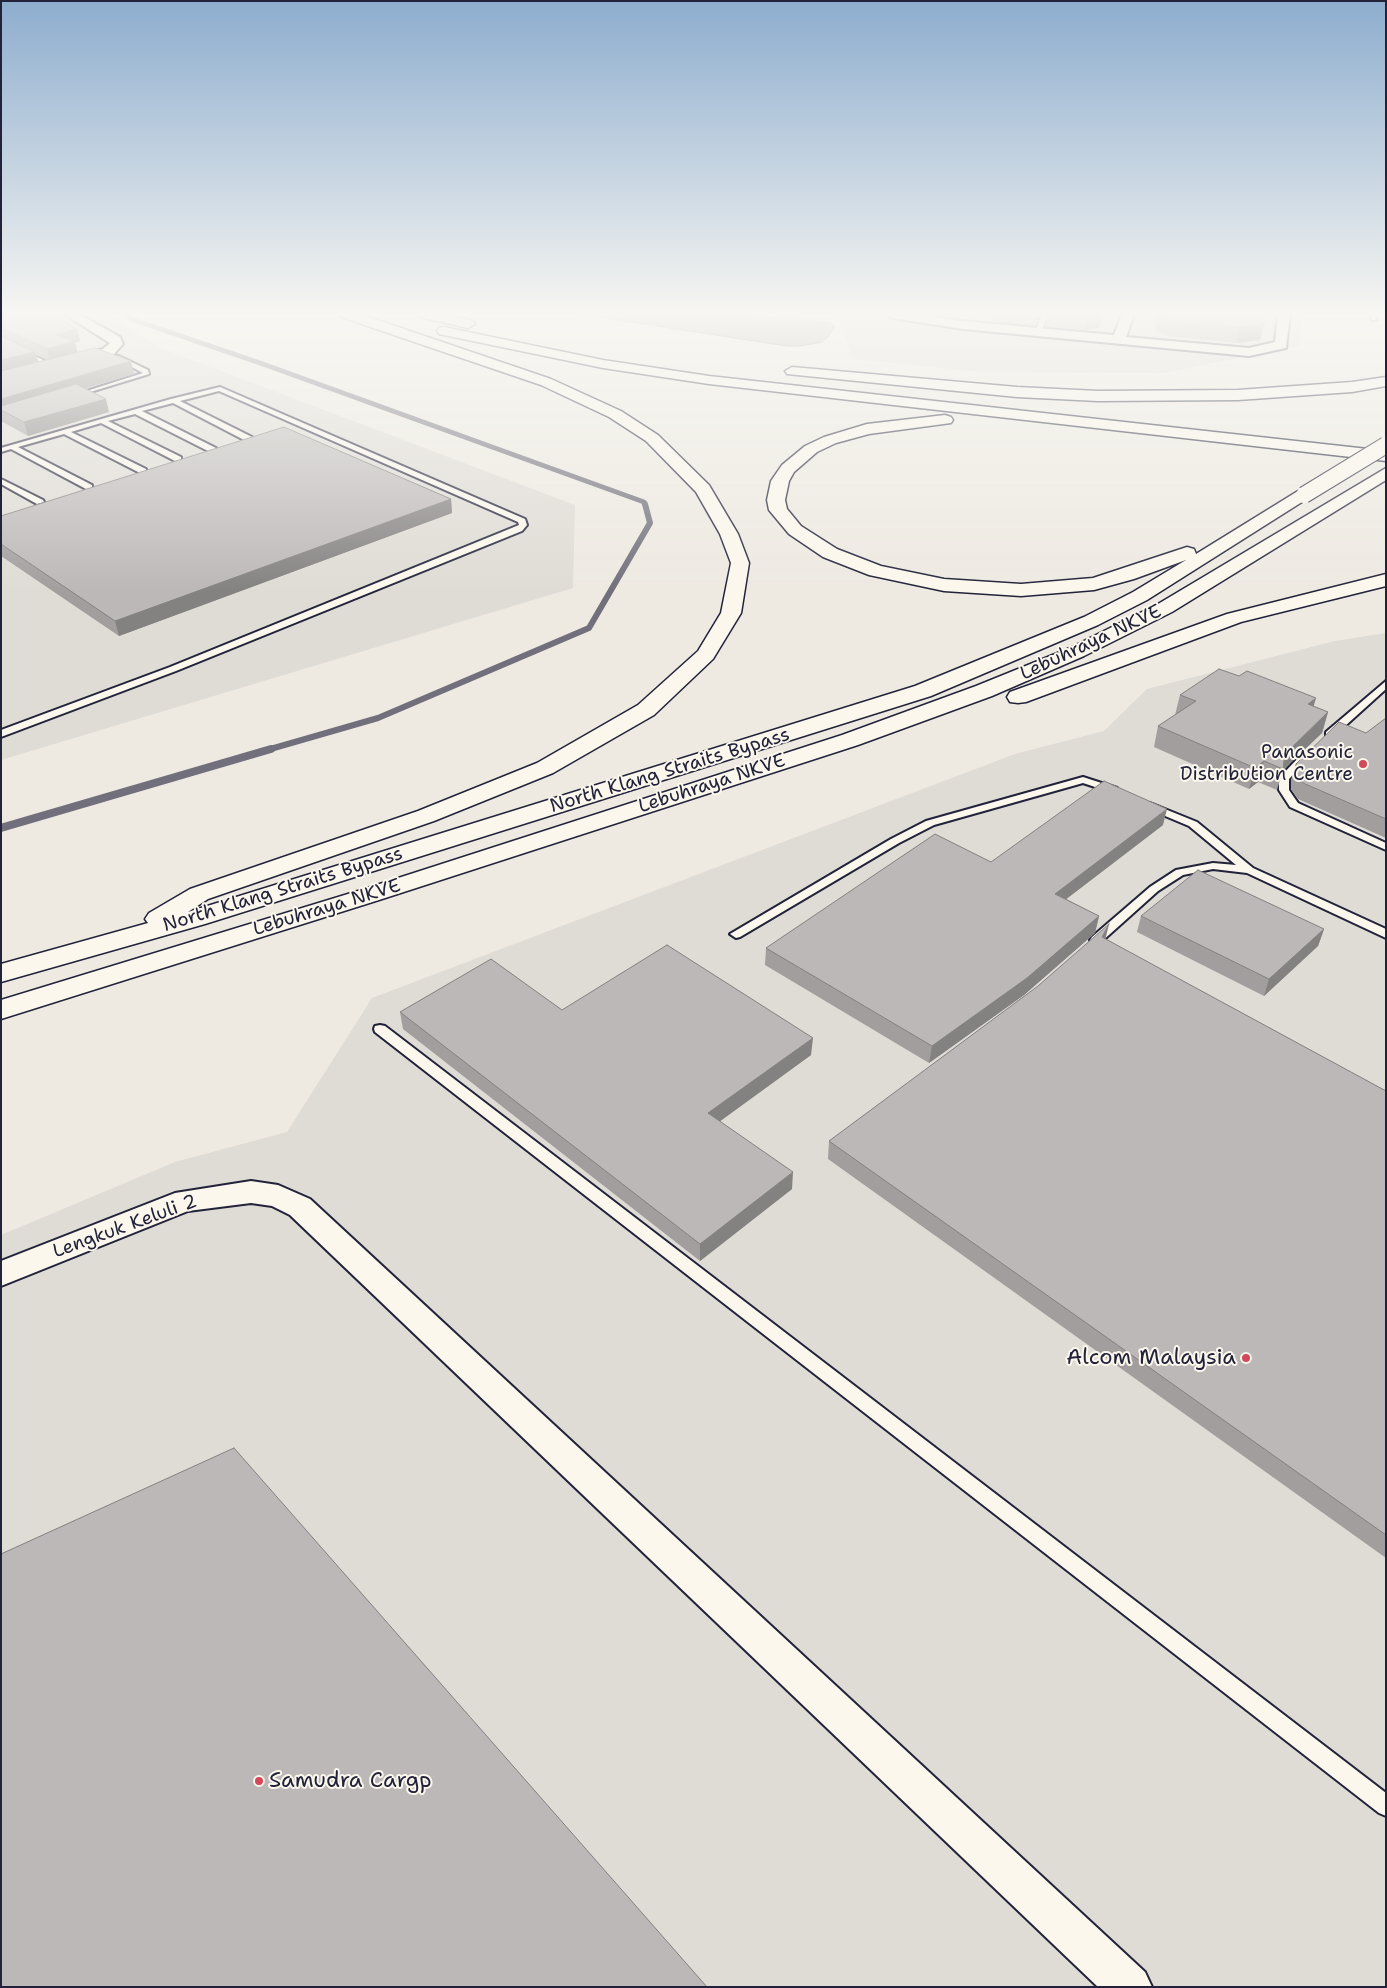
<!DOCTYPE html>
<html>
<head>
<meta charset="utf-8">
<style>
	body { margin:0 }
	#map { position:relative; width:1387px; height:1988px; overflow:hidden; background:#eeeae2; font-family:"Shantell Sans",sans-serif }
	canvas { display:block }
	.frame { position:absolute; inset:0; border:2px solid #22223b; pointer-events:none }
</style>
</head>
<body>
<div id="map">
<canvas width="1387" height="1988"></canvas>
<div class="frame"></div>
</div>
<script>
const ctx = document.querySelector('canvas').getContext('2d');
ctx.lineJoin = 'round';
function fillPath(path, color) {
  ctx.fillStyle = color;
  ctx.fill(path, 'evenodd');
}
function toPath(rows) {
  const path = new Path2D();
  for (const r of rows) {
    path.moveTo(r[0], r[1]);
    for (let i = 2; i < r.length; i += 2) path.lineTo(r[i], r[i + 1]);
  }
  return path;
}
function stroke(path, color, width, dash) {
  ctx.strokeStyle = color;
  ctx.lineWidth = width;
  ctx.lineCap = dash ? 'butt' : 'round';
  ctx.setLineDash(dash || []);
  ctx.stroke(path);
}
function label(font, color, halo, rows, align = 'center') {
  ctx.font = font + ' "Shantell Sans",sans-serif';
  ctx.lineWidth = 4;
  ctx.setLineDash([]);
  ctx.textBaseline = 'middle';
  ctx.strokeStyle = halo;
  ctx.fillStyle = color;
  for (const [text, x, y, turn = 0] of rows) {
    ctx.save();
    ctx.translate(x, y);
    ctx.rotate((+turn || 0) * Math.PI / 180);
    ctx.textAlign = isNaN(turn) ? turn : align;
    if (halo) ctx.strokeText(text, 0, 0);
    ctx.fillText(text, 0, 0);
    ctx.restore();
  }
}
const built = toPath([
	[1,314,108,314,158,347,575,505,573,588,1,760],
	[828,314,1303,314,1299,346,1164,373,982,372,853,359,837,315],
	[1386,633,1386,1987,1,1987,1,1235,175,1162,287,1132,372,998,1015,754,1104,731,1147,689,1335,641]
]);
const water = toPath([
	[579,314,741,314,830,323,835,326,828,337,822,342,800,346,787,346,579,314]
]);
const streamFar2 = toPath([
	[124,314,134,320,263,364,644,502,645,505]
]);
const streamFar1 = toPath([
	[267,750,378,718,589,628,650,523,645,504]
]);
const stream = toPath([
	[1,828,271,749]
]);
const lane = toPath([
	[1042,314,1048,314,1041,333,1038,335,1035,333,1042,314],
	[1370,314,1376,314,1376,320,1372,320,1370,314],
	[1,340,56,366,57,367,52,368,1,345,1,340],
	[115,356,119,356,148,370,149,374,74,397,74,395,143,373,115,358,115,356],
	[220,387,525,519,527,525,522,531,176,671,1,737,1,730,170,667,519,525,518,522,219,391,180,401,252,437,252,441,246,441,173,403,142,411,216,448,216,452,210,452,135,414,108,421,181,457,181,461,175,461,101,423,71,432,146,469,146,473,140,473,64,434,18,447,92,485,92,489,86,489,11,449,1,452,1,448,171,399,220,387],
	[1,479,43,500,44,502,37,504,1,484,1,479],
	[1386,681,1386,689,1334,736,1326,736,1326,732,1386,681],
	[1306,753,1311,756,1289,779,1289,790,1298,803,1386,843,1386,850,1290,807,1279,790,1279,778,1302,754,1306,753],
	[1083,777,1117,788,1118,790,1113,793,1083,783,934,825,899,843,740,937,736,938,730,934,891,839,926,821,1083,777],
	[1150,803,1197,822,1253,868,1386,929,1386,938,1247,873,1213,869,1183,875,1158,891,1100,943,1092,943,1090,940,1092,937,1150,887,1176,870,1213,863,1236,865,1189,826,1146,808,1145,806,1150,803],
	[380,1025,385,1026,1386,1793,1386,1816,1379,1813,375,1032,374,1029,375,1026,380,1025]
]);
const street = toPath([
	[64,314,79,314,120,337,123,344,113,355,74,365,69,364,67,361,69,358,103,349,110,343,64,314],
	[886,314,917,314,963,321,1114,335,1122,314,1134,314,1126,337,1249,348,1275,342,1278,314,1290,314,1286,348,1249,356,963,329,892,318,886,314],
	[251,1181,278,1185,310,1199,1145,1972,1152,1987,1098,1987,290,1215,272,1206,251,1203,188,1211,1,1286,1,1261,175,1193,251,1181]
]);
const highway = toPath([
	[339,314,360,314,551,379,621,411,658,435,709,485,738,534,749,563,741,613,713,659,654,715,553,773,434,821,208,899,188,912,915,686,1084,617,1133,592,1186,560,1134,579,1094,590,1021,596,944,591,869,575,823,557,789,534,769,510,767,500,771,481,782,465,805,446,824,437,867,424,945,415,951,417,953,420,951,423,869,434,836,443,817,452,794,472,789,481,785,500,787,509,801,526,837,549,881,566,944,579,1021,584,1093,578,1187,547,1194,549,1196,554,1298,491,1310,491,1313,495,1147,600,1098,625,931,696,205,924,1,982,1,964,148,923,145,919,149,913,190,889,418,811,537,763,638,705,698,651,721,613,731,563,720,534,696,492,646,441,609,417,541,385,341,317,339,314],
	[418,314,443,314,473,321,475,324,468,328,420,317,418,314],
	[444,327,603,360,709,376,1386,451,1386,461,709,384,603,368,439,334,437,331,439,328,444,327],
	[792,367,1017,387,1098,391,1238,390,1352,382,1386,377,1386,386,1352,392,1238,400,1098,401,1017,397,787,374,785,371,792,367],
	[1386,468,1386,480,1172,612,1084,656,992,696,858,745,379,900,1,1019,1,1000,361,890,842,735,976,686,1070,648,1158,604,1386,468],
	[1386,574,1386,586,1241,622,1026,702,1018,703,1010,702,1007,697,1010,692,1227,614,1386,574]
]);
const highwayBridge = toPath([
	[1304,495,1386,445]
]);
const wall = toPath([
	[1,314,77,329,80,341,75,343,77,353,134,374,85,388,109,412,28,436,1,421],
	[36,355,47,360,48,360,38,362],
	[983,314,1040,314,1036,326,993,321],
	[1047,314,1104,314,1099,328,1085,330,1045,327],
	[1158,314,1265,314,1260,340,1237,343,1168,336,1155,330],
	[451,499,452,513,119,636,1,556,1,516],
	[1180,695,1314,706,1328,712,1322,733,1283,770,1277,790,1258,782,1249,789,1154,747,1158,726,1175,715],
	[1386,718,1386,838,1298,799,1291,789,1291,780,1296,764,1366,733],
	[1163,825,1066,899,1099,916,1095,933,1024,995,929,1063,765,965,766,948,991,862],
	[1141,916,1324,929,1318,946,1264,996,1137,932],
	[1105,939,1386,1091,1386,1558,828,1159,829,1141],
	[562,1010,811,1055,720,1121,792,1189,700,1261,403,1029,400,1012]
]);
const shadedWall = toPath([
	[1037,314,1040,314,1036,326],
	[1092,314,1104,314,1099,328,1085,330,1087,315],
	[1264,324,1260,340,1237,343,1240,328],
	[77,329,80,341,75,343,78,354,50,361,47,349,56,335],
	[35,352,39,364,1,374,1,360],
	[131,361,134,374,5,412,1,410,1,399],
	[106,399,109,412,28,436,24,422],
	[451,499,452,513,119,636,115,621],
	[1316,698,1310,719,1308,704],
	[1328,712,1322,733,1283,770,1285,754],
	[1264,761,1258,782,1249,789,1255,768],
	[1167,809,1163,825,1052,910,1055,894],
	[1099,916,1095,933,1024,995,929,1063,932,1046],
	[1109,924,1105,941,1102,937],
	[1324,929,1318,946,1264,996,1269,979],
	[813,1038,811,1055,708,1130,708,1113],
	[793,1172,792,1189,700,1261,700,1244]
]);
const building = toPath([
	[1,314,53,314,77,329,56,335,75,341,47,349,1,328,1,314],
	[1158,314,1265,314,1264,324,1240,328,1171,321,1158,315,1158,314],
	[1,336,35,352,1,360,1,336],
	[95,348,131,361,1,399,1,371,95,348],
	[76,384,106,399,24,422,1,410,1,406,76,384],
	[284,427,451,499,115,621,1,544,1,516,284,427],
	[1219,669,1239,676,1247,671,1316,698,1308,704,1328,712,1285,754,1283,769,1264,761,1255,768,1158,726,1196,701,1180,695,1219,669],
	[1386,718,1386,819,1303,783,1296,773,1296,764,1339,722,1366,733,1386,718],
	[1104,781,1167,809,1055,894,1099,916,1027,978,932,1046,766,948,935,834,991,862,1104,781],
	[1198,870,1324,929,1269,979,1141,916,1198,870],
	[1109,924,1102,937,1386,1091,1386,1535,829,1141,1038,986,1109,924],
	[667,945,813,1038,708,1113,793,1172,700,1244,400,1012,491,959,562,1010,667,945],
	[234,1448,707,1987,1,1987,1,1554,234,1448]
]);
const markers = [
	[1363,764,5,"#d1495b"],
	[1246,1358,5,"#d1495b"],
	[259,1781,5,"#d1495b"]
];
const streetNames = [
	["Lebuhraya NKVE",1091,643,-25],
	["North Klang Straits Bypass",670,771,-17],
	["Lebuhraya NKVE",712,784,-18],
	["North Klang Straits Bypass",283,890,-17],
	["Lebuhraya NKVE",327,908,-17],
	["Lengkuk Keluli 2",125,1227,-20]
];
const poiNames = [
	["Panasonic",1353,753],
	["Distribution Centre",1353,775]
];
const nearPoinames = [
	["Alcom Malaysia",1236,1358],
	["Samudra Cargp",269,1781,"left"]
];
fillPath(built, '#dfdbd5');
fillPath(water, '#a6a3a7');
stroke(water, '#716f7c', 1);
stroke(streamFar2, '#716f7c', 5);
stroke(streamFar1, '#716f7c', 6);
stroke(stream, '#716f7c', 8);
stroke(lane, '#22223b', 4);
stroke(street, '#22223b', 4);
stroke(highway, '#22223b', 3);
fillPath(lane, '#fbf7ec');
fillPath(street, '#fbf7ec');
fillPath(highway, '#fbf7ec');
stroke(highwayBridge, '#22223b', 18, []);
stroke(highwayBridge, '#fbf7ec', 16);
fillPath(wall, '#a29e9e');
fillPath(shadedWall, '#848181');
fillPath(building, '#bcb8b8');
stroke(building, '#848181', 1);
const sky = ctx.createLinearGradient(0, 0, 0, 592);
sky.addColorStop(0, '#8dadce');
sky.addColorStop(0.53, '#f7f6f2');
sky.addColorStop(1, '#f7f6f200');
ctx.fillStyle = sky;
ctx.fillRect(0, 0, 1387, 592);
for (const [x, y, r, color] of markers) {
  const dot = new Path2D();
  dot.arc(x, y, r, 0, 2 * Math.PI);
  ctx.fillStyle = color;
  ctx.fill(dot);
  stroke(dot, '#fbf7ec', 2);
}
label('19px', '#22223b', '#fbf7ec', streetNames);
label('19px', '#22223b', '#fbf7ec', poiNames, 'right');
label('22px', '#22223b', '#fbf7ec', nearPoinames, 'right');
</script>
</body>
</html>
